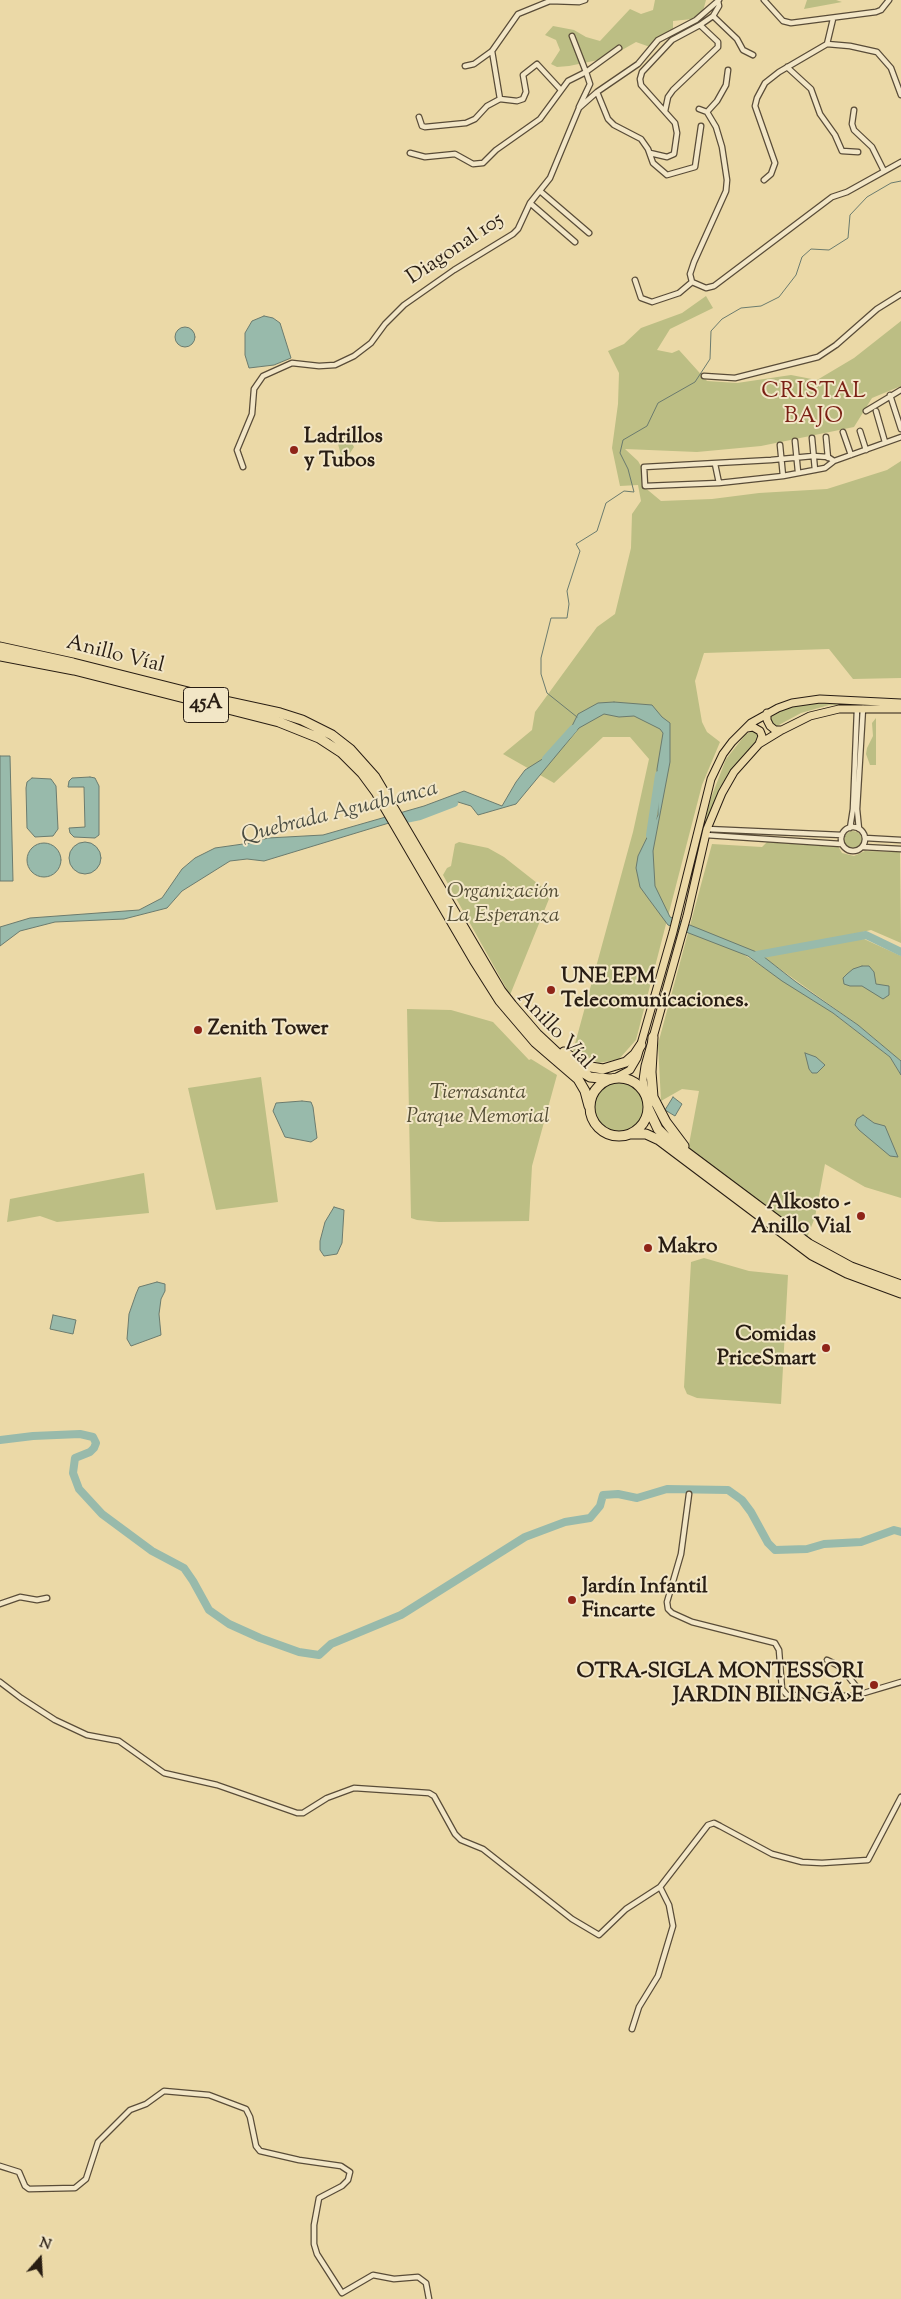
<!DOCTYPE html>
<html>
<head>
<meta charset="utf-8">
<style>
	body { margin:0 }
	#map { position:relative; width:901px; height:2299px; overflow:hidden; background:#ebd9a7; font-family:"Sorts Mill Goudy",serif }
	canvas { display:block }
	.north { position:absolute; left:15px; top:2234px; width:50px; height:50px; -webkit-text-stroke:4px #f2e6c6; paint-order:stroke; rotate:19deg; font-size:14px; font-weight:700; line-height:20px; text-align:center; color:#281d13 }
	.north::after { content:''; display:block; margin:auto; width:18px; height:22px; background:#281d13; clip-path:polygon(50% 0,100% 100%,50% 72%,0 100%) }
</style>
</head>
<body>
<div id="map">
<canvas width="901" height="2299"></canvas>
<div class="north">N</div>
</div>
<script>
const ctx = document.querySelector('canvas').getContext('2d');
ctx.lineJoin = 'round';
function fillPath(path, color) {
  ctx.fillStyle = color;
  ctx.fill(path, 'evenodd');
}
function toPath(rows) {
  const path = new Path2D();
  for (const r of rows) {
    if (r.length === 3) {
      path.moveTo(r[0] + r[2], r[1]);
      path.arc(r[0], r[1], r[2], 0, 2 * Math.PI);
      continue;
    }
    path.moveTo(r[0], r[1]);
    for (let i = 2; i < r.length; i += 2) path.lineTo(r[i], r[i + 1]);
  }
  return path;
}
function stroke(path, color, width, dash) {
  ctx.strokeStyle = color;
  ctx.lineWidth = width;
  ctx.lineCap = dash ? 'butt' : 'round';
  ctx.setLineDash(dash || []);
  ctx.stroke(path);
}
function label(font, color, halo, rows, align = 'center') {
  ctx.font = font + ' "Sorts Mill Goudy",serif';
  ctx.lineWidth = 4;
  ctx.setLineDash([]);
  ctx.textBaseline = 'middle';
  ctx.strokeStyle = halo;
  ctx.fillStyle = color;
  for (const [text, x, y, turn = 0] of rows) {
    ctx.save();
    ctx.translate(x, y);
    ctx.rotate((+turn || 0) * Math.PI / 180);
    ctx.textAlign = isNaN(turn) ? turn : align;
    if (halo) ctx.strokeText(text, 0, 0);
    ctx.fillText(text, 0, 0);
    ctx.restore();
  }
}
const green = toPath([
	[655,0,706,0,703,11,692,19,673,21,673,30,650,47,636,42,608,58,569,66,557,67,551,64,560,50,556,40,545,35,553,26,574,30,586,37,600,41,630,9,641,14,653,10],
	[807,0,836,0,842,2,804,9],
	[706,296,713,308,670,329,657,350,672,353,679,350,707,381,737,383,791,375,817,380,854,358,901,321,901,386,872,398,854,427,761,446,697,452,625,449,638,461,642,468,643,486,661,501,712,499,759,493,827,489,887,470,901,461,901,678,853,679,829,649,704,653,695,681,702,722,707,732,720,742,702,785,636,1040,619,1059,599,1063,573,1051,633,832,649,759,630,737,603,737,554,783,503,754,532,730,535,712,597,627,615,614,631,548,632,514,641,501,638,485,620,486,612,448,618,404,619,373,608,351,624,344,641,328,682,313],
	[342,436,349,438,354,447,348,456,341,455,338,444],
	[826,701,864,704,829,705,801,713,777,726,772,725,770,718,786,708],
	[876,718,876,765,870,765,866,754,867,748,873,736,872,723],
	[753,731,757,731,759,739,731,770,702,837,709,803,726,759,746,734],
	[853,840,9],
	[459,842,488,848,504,857,551,894,510,995,443,875,447,868,451,866,455,844],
	[767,842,838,846,842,853,854,856,865,851,900,852,901,943,871,930,788,949,864,939,901,956,901,1061,858,1025,762,956,767,953,743,954,833,1013,890,1057,901,1075,901,1198,865,1187,825,1164,815,1217,805,1243,687,1155,699,1091,682,1089,661,1101,658,1044,712,844,762,847],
	[407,1009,451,1010,493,1022,529,1060,531,1059,557,1075,532,1166,529,1221,439,1222,417,1220,411,1218],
	[261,1077,278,1202,216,1210,188,1088],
	[619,1107,24],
	[144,1173,149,1213,57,1222,40,1216,7,1222,10,1199],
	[704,1258,749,1271,788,1275,781,1404,697,1398,687,1394,684,1387,691,1262]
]);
const water = toPath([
	[264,316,273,318,280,323,291,358,274,365,249,368,245,355,245,333,252,321,264,316],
	[185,337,10],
	[614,702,652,705,662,717,670,723,670,762,653,851,655,886,670,917,759,953,796,982,858,1025,901,1061,901,1075,890,1057,833,1013,782,981,748,956,668,925,648,898,640,887,636,868,638,856,658,815,657,769,663,733,660,729,634,716,619,717,604,714,579,728,516,804,478,815,471,806,458,802,264,861,247,859,230,861,182,891,167,908,124,919,55,922,20,931,0,946,0,927,30,918,139,910,162,898,182,869,195,858,215,848,250,843,268,838,323,835,424,806,464,791,502,806,516,782,525,770,552,753,566,738,578,714,598,703,614,702],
	[0,756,10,756,13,881,0,881,0,756],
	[90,777,95,778,99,786,99,835,95,838,74,837,70,833,69,828,85,827,84,787,68,787,69,781,72,778,90,777],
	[32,778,51,779,56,786,58,829,53,836,35,837,27,828,26,788,27,782,32,778],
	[85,858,16],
	[44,860,17],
	[862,966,869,966,874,972,876,984,889,986,889,995,883,999,862,986,850,986,844,984,843,978,847,974,853,969,862,966],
	[805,1053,816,1057,825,1065,817,1073,812,1073,809,1069,805,1053],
	[673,1097,682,1104,675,1116,665,1110,673,1097],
	[302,1101,311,1102,313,1107,317,1138,311,1142,285,1137,273,1111,276,1103,302,1101],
	[863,1115,874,1123,885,1126,898,1157,890,1156,859,1130,855,1125,857,1119,863,1115],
	[334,1207,344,1210,342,1243,337,1254,324,1256,320,1250,320,1241,325,1222,334,1207],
	[157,1282,165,1284,165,1291,161,1299,159,1314,161,1335,131,1346,127,1339,129,1314,136,1294,139,1287,157,1282],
	[53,1315,76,1320,73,1334,50,1329,53,1315]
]);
const stream = toPath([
	[577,717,547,693,541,674,541,658,551,618,567,618,569,604,567,591,580,551,576,544,597,531,606,503,624,491,634,492,628,469,620,453,623,440,647,426,658,403,695,382,710,359,711,331,722,319,741,308,761,306,779,297,796,275,802,257,811,249,829,250,848,238,850,215,867,197,891,183,901,181]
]);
const river = toPath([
	[546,759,573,729],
	[396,821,420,816,454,803],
	[650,835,659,775],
	[757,955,866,935,901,952],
	[0,1440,33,1436,80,1434,93,1437,96,1443,94,1448,90,1452,75,1458,73,1473,79,1489,102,1514,152,1551,184,1568,193,1581,209,1610,229,1624,260,1638,299,1652,319,1655,331,1644,401,1615,525,1537,565,1522,590,1518,600,1506,603,1495,618,1494,637,1498,667,1489,728,1490,742,1500,751,1512,768,1543,775,1550,807,1549,824,1544,861,1542,894,1530,901,1532]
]);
const street = toPath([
	[764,0,783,21,791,23,876,12,881,10,889,0],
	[713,16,737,39,743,50,753,55],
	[572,36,586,72,619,48],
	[827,44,850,46,877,52,891,68,901,95],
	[465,66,474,64,492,51,518,14,550,1,579,2,585,0],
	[787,67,811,89,820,114,835,135,842,151,858,152],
	[597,92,608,119,614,125,641,139,648,149,653,163,667,175,695,167,701,126],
	[500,99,517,101,523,99,526,92,523,75,537,64,561,90],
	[699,109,707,112],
	[854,110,852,124,854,130,872,147,884,171],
	[665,111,668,97,673,90,718,47,718,42,700,25],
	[419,117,422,126,425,127,466,123,475,119,487,106,500,99,492,51],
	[410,153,425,157,455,154,473,164,483,163,496,150,540,119,568,81,586,72,590,84,579,107],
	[650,153,667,157,674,154,677,133,675,123,641,85,640,79,642,72,672,40,700,25,713,16,719,6,718,1],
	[764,180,771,174,775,163,755,106,757,98,765,83,779,72,827,44,833,19],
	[540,191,589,233],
	[530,203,575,242],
	[635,280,641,298,652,302,679,293,692,282],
	[692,282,706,288,714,286,832,197,847,192,901,162],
	[692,282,690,274,694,262,726,191,727,180,722,147,716,127,707,112,717,101,726,85,728,70],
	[704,376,735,378,818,357,836,345,877,309,901,294],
	[890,395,901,429],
	[866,411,901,390],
	[876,411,885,442],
	[860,431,866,450],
	[843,432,851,455],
	[826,437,828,458],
	[812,438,815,470],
	[795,441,798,472],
	[780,445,783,476],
	[834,461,828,457,813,456,771,460,644,467,645,486,719,483,783,476,825,468,834,461,901,437],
	[715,464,719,483],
	[243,467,237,450,252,414,254,389,263,376,292,363,319,366,335,365,354,356,371,343,385,324,404,305,454,270,513,234,518,229,530,203,550,178,579,108,597,92,638,64,658,40,696,20,719,0],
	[853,839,12],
	[850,828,853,809,857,709],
	[707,829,842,835],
	[859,829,857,809,863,708],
	[706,835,841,844],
	[865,838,901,840],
	[863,847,901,849],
	[689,1494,681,1554,667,1602,668,1609,672,1613,692,1622,775,1643,779,1650,782,1689,787,1695,854,1696,901,1682],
	[0,1604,20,1597,37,1600,47,1598],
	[827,1660,841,1667,862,1694],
	[0,1682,21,1698,55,1720,87,1735,119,1741,164,1773,217,1785,297,1813,303,1813,327,1798,354,1788,429,1793,434,1796,455,1834,461,1840,483,1849,572,1919,599,1935,626,1909,660,1887,708,1825,714,1823,720,1826,772,1854,802,1862,822,1863,868,1860,901,1797],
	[632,2029,639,2007,658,1976,673,1926,669,1905,660,1887],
	[0,2166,19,2172,25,2186,29,2189,75,2188,86,2179,98,2142,130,2110,146,2104,164,2091,209,2095,246,2109,250,2117,256,2146,260,2151,299,2160,341,2166,350,2172,348,2180,342,2186,319,2198,314,2225,314,2244,317,2254,342,2293,373,2275,394,2279,418,2277,426,2283,429,2299]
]);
const primary = toPath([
	[767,713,767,720,770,726,775,730,782,730],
	[747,728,753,727,760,731,762,736,759,744],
	[615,1078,630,1070,637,1058,673,932,711,779,723,754,732,742,751,723,778,708,792,703,820,699,901,703],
	[646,1095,643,1080,645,1066,687,916,707,829,722,793,734,772,759,744,782,730,810,716,839,709,901,709]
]);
const highway = toPath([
	[0,647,73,663,220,700,280,713,302,720,332,735,350,749,375,777,501,991,512,1005,537,1034,569,1064,590,1077,610,1079],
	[0,656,74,670,279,722,319,738,342,753,362,773,376,792,474,960,500,1001,535,1042,578,1079,585,1091,589,1106],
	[653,1037,651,1072,653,1097,666,1122,684,1146],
	[564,1052,585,1066,603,1069,626,1062,635,1054,641,1045],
	[619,1107,29],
	[648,1108,658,1129,666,1137,809,1244,851,1267,901,1285],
	[631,1134,646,1134,659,1140,812,1255,847,1273,901,1293]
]);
const markers = [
	[294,450,5,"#8f2418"],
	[551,990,5,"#8f2418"],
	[198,1030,5,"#8f2418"],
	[861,1216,5,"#8f2418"],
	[648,1248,5,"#8f2418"],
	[826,1348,5,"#8f2418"],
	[572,1600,5,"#8f2418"],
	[874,1685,5,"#8f2418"]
];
const shields = [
	[206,705,45]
];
const shieldNames = [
	["45A",206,705]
];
const streetNames = [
	["Diagonal 105",456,250,-34],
	["Anillo Víal",115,656,14],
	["Anillo Víal",554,1031,46]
];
const poiNames = [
	["Ladrillos",304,438],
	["y Tubos",304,462],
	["UNE EPM",561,978],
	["Telecomunicaciones.",561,1002],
	["Zenith Tower",208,1030],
	["Alkosto -",851,1204,"right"],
	["Anillo Vial",851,1228,"right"],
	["Makro",658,1248],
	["Comidas",816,1336,"right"],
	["PriceSmart",816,1360,"right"],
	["Jardín Infantil",582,1588],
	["Fincarte",582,1612],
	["OTRA-SIGLA MONTESSORI",864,1673,"right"],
	["JARDIN BILINGÃ›E",864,1697,"right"]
];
const parkNames = [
	["Organización",503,893],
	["La Esperanza",503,917],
	["Tierrasanta",478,1094],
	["Parque Memorial",478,1118]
];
const neighbourhoodNames = [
	["CRISTAL",814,393],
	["BAJO",814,418]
];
const waterNames = [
	["Quebrada Aguablanca",340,814,-14]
];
fillPath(green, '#bcbe84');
fillPath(water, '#98baab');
stroke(water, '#6b7b6e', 1);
stroke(stream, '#6b7b6e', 1);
stroke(river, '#98baab', 8);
stroke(street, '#594c38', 7);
stroke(primary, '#281d13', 9);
stroke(highway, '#281d13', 11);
stroke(street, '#f2e6c6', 4.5);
stroke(primary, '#ebd9a7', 7);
stroke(highway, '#ebd9a7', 9);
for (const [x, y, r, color] of markers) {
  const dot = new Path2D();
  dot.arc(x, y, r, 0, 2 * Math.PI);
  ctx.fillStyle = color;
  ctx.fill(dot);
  stroke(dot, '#f2e6c6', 2);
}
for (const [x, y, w] of shields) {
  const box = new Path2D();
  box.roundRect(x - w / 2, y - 17.5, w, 35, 4);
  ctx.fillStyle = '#f2e6c6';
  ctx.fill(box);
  stroke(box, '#281d13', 1);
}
label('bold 20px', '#281d13', null, shieldNames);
label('21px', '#281d13', '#f2e6c6', streetNames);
label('bold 21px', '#281d13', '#f2e6c6', poiNames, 'left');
label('italic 21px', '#544d35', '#f2e6c6', parkNames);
ctx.letterSpacing = '1px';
label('22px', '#7a1f14', '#f2e6c6', neighbourhoodNames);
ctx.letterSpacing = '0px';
label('italic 22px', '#4a4c41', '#f2e6c6', waterNames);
</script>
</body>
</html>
